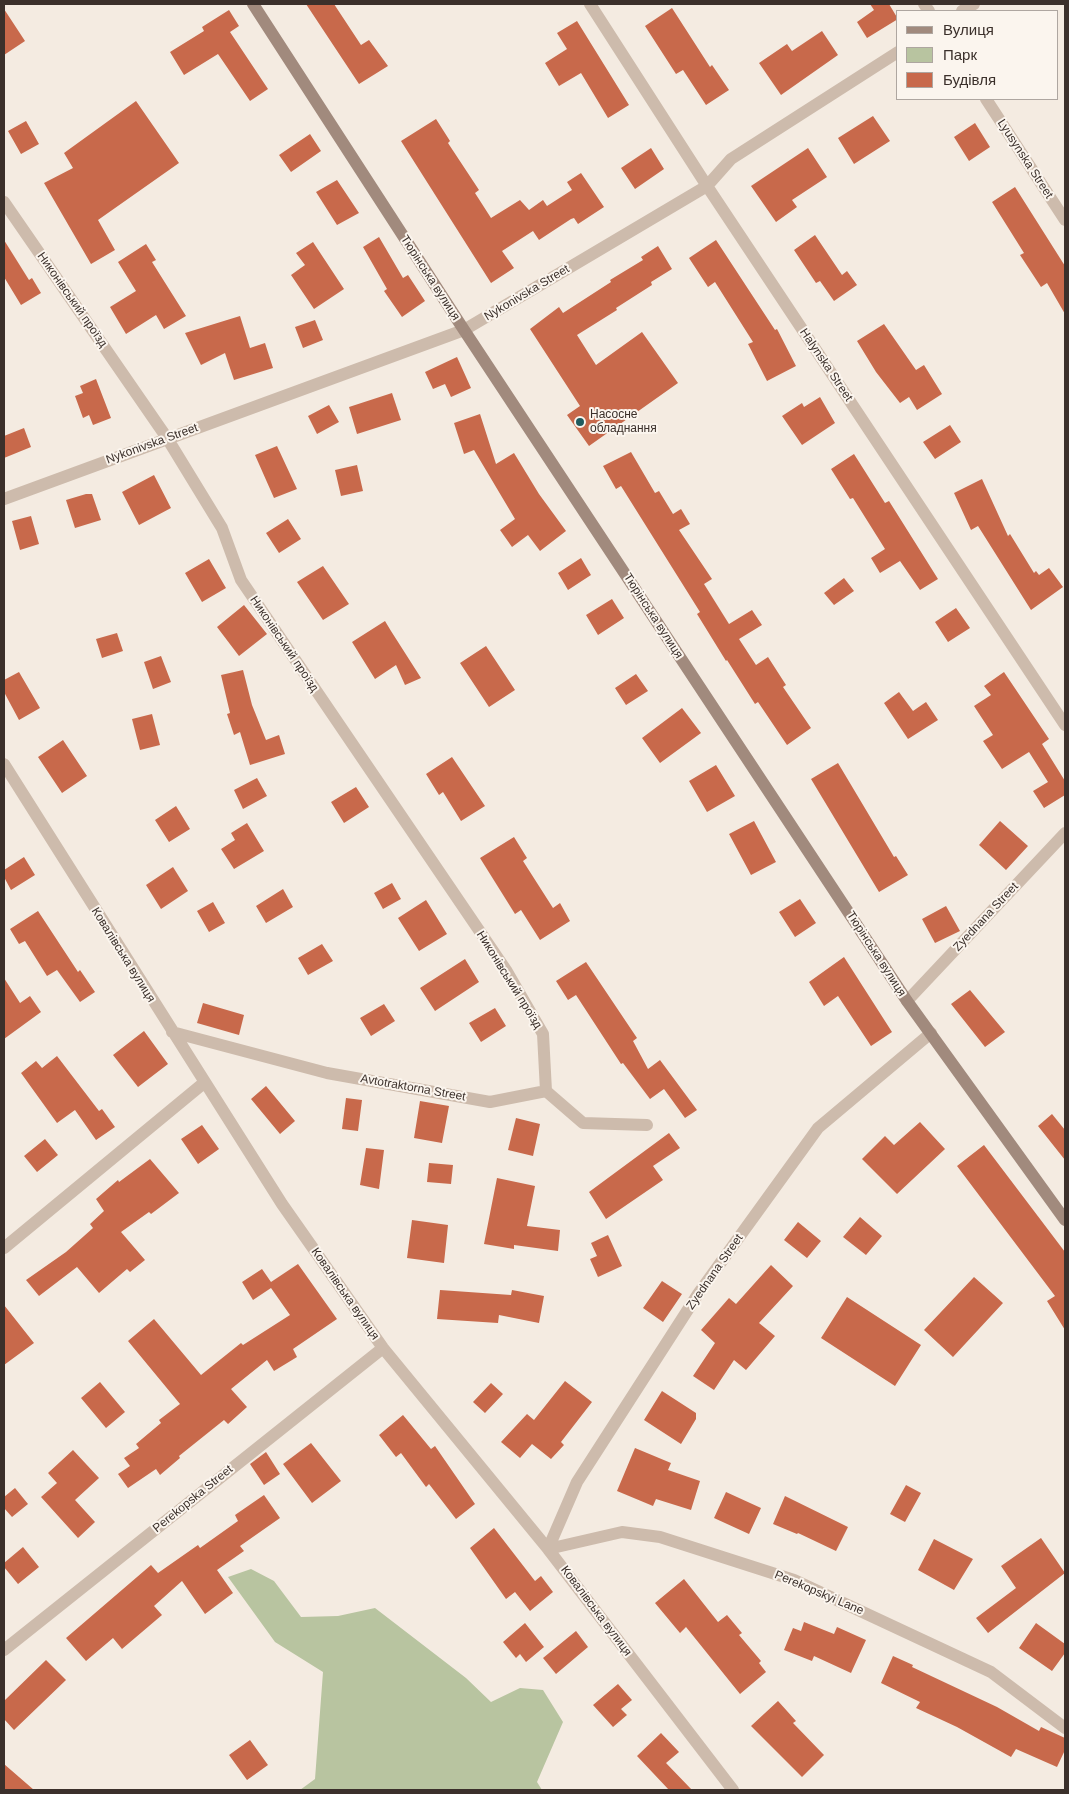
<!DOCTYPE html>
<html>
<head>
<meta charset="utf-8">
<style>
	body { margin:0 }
	#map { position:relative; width:1069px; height:1794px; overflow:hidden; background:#f4ebe1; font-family:Arial,sans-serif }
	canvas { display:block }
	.frame { position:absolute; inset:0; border:5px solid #3b302b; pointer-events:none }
	.legend { position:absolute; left:896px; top:10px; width:162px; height:90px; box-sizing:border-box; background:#fbf5ee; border:1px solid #aea6a0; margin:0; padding:6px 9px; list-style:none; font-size:15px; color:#3b302b }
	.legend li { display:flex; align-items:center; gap:10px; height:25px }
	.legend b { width:25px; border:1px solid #aea6a0 }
</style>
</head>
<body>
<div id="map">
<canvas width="1069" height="1794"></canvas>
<div class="frame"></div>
<ul class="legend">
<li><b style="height:6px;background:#a18a7d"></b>Вулиця</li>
<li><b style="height:14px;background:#b8c4a0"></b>Парк</li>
<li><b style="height:14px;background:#c8694b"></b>Будівля</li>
</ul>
</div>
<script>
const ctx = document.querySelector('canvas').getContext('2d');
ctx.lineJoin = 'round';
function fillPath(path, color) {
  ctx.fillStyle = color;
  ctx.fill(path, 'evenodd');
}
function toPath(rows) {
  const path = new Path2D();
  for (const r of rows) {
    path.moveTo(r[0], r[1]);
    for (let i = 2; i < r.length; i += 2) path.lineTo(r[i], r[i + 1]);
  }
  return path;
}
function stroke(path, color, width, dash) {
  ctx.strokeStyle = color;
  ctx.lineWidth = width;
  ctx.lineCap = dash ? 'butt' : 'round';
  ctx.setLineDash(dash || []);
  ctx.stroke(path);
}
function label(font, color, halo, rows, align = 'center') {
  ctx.font = font + ' Arial,sans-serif';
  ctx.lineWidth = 4;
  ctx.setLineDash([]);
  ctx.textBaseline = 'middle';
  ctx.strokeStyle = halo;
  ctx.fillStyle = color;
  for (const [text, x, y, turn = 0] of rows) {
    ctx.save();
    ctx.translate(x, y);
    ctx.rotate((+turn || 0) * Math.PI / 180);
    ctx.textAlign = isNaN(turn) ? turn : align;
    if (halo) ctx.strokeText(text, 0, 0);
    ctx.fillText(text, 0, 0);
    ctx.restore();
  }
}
const green = toPath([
	[251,1569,274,1581,301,1617,338,1616,375,1608,466,1678,491,1702,520,1688,543,1690,563,1722,537,1782,542,1790,300,1790,315,1779,323,1672,275,1642,228,1577]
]);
const building = toPath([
	[306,4,334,4,361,45,369,40,388,66,359,84],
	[870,4,889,4,898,19,867,38,857,22,874,10],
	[672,8,710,67,712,65,729,90,706,105,683,70,676,74,645,26],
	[4,9,25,41,4,55],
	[229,10,239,26,230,32,268,89,250,101,218,54,184,75,170,52,204,31,202,27],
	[577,21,629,105,608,118,581,73,559,86,545,63,567,49,557,33],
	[822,31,838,55,781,95,759,63,787,44,792,51],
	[136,101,179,163,98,220,115,250,91,264,44,183,73,168,64,153],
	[873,116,890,141,854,164,838,138],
	[436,119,450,141,448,143,479,190,475,193,491,218,520,200,529,210,543,200,547,206,572,190,567,182,581,173,604,207,578,224,574,218,571,219,539,240,533,231,502,251,514,268,491,283,401,141],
	[26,121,39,144,21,154,8,131],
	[975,123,990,147,969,161,954,137],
	[310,134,321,151,291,172,279,155],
	[651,148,664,169,635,189,621,168],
	[808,148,827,177,792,200,797,207,776,222,751,186],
	[337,180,359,213,337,225,316,192],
	[1015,187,1065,266,1065,314,1047,283,1041,287,1020,255,1024,253,992,202],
	[815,235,842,275,847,271,857,285,834,301,820,281,816,283,794,250],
	[379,237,403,278,408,275,425,301,402,317,384,291,387,289,363,247],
	[4,240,29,280,32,278,41,293,21,305,4,277],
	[716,240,775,330,777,329,796,366,767,381,748,344,753,342,715,282,708,287,689,258],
	[313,242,344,289,314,309,291,275,305,265,296,253],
	[146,244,156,260,152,262,186,316,164,329,156,315,126,334,110,307,136,291,118,262],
	[658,246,672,269,651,282,652,285,616,308,617,310,577,335,596,365,642,332,678,383,589,446,567,415,580,406,530,329,559,307,563,313,611,282,610,280,643,260,641,257],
	[240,316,250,348,265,343,273,368,234,380,225,353,201,365,185,333],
	[315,320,323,340,303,348,295,327],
	[884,324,916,370,924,365,942,394,917,410,909,397,900,403,876,372,857,341],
	[457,357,471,388,451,397,445,384,433,389,425,372],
	[96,379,111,418,93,425,89,415,83,418,75,396,83,393,80,386],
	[392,393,401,420,357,434,349,407],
	[820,397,835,423,802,445,782,416,802,403,804,407],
	[329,405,339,422,317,434,308,416],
	[480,414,496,464,514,453,539,494,566,531,540,551,528,535,512,547,500,530,515,519,474,450,464,454,454,423],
	[950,425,961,442,935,459,923,442],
	[24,428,31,447,4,458,4,436],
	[277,446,297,489,274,498,255,455],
	[631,452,655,493,659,491,673,514,681,509,690,524,679,530,712,579,704,584,729,624,752,610,762,625,739,639,756,665,768,657,786,685,783,687,811,728,787,745,758,702,755,704,727,660,726,661,697,614,700,612,621,486,616,489,603,466],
	[854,454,885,503,889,501,938,579,920,590,900,561,880,573,871,558,885,549,853,498,850,499,831,469],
	[357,465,363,491,341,496,335,470],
	[154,475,171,508,139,525,122,492],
	[982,479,1008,536,1010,534,1034,573,1036,571,1039,575,1049,568,1063,587,1031,610,978,526,971,530,954,493],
	[86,494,92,494,101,520,75,528,66,500],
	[31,516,39,544,20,550,12,521],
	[288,519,301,539,279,553,266,533],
	[581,558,591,575,568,590,558,573],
	[209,559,226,588,202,602,185,573],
	[323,566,349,604,323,620,297,582],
	[844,578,854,591,834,605,824,593],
	[612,599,624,618,598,635,586,615],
	[244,605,267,634,239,656,217,627],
	[956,608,970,628,948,642,935,622],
	[385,621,391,631,421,678,405,685,396,665,375,679,352,642],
	[117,633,123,651,102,658,96,639],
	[486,646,515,690,489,707,460,663],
	[161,656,171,682,153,689,144,662],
	[243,670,252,705,266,740,279,735,285,754,250,765,240,732,234,735,227,714,230,713,221,675],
	[19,672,40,708,19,720,4,692,4,680],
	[1004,672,1049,739,1042,744,1065,781,1065,795,1044,808,1033,791,1048,782,1029,752,1002,769,983,741,993,735,974,706,991,695,984,686],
	[636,674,648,691,626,705,615,688],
	[899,692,913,711,926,702,938,720,908,739,884,703],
	[682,708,701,733,660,763,642,738],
	[152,714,160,745,140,750,132,719],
	[63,740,87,776,62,793,38,757],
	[452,757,485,806,461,821,443,792,439,795,426,774],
	[838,763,894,857,896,856,908,875,879,892,811,779],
	[716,765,735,796,707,812,689,781],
	[257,778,267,796,243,809,234,790],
	[356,787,369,807,344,823,331,802],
	[176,806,190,829,169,842,155,820],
	[754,821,776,862,751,875,729,834],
	[1000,821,1028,846,1006,870,979,845],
	[247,823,264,851,234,869,221,849,235,840,231,833],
	[514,837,527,858,523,861,553,908,560,903,570,921,540,940,521,910,515,914,480,858],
	[24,857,35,875,11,890,4,877,4,870],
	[173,867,188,891,161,909,146,885],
	[392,883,401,899,383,909,374,893],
	[283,889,293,907,266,923,256,906],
	[800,899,816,923,795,937,779,912],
	[426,900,447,934,419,951,398,918],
	[213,902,225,923,209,932,197,911],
	[946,906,960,931,935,943,922,919],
	[38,911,78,972,80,970,95,992,80,1002,57,970,47,976,25,941,19,944,10,929],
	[322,944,333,961,308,975,298,958],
	[844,957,892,1032,871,1046,838,996,824,1006,809,982],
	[465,959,479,982,435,1011,420,988],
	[586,962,637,1038,633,1041,648,1069,660,1060,697,1110,685,1118,664,1089,650,1099,623,1063,621,1064,576,995,568,1000,556,981],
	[4,978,20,1003,30,996,41,1012,4,1039],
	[970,990,1005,1032,985,1047,951,1004],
	[203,1003,244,1015,239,1035,197,1023],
	[384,1004,395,1021,371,1036,360,1018],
	[495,1008,506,1026,481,1042,469,1023],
	[144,1031,168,1064,138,1087,113,1055],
	[57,1056,99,1111,102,1109,115,1127,96,1140,75,1110,57,1123,21,1073,36,1061,42,1068],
	[266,1086,295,1121,280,1134,251,1099],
	[346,1098,362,1100,358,1131,342,1129],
	[420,1101,449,1106,442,1143,414,1138],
	[1052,1114,1065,1130,1065,1160,1038,1126],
	[516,1118,540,1124,533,1156,508,1150],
	[920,1122,945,1149,897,1194,862,1159,885,1136,894,1145],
	[202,1125,219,1149,198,1164,181,1139],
	[669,1133,680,1148,653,1166,663,1180,606,1219,589,1192],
	[45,1139,58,1155,37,1172,24,1156],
	[984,1145,1065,1252,1065,1330,1047,1301,1055,1296,957,1166],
	[366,1148,384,1150,379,1189,360,1185],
	[150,1159,179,1193,151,1214,149,1212,121,1232,145,1260,130,1272,127,1269,99,1293,77,1267,39,1296,26,1280,66,1252,93,1228,90,1224,104,1211,96,1199,118,1180,119,1182],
	[429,1163,453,1165,451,1184,427,1182],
	[497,1178,535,1186,527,1226,560,1230,558,1251,514,1245,514,1249,484,1244],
	[860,1217,882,1236,866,1255,843,1237],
	[412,1220,448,1225,444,1263,407,1258],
	[798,1222,821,1241,807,1258,784,1240],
	[608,1235,622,1266,598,1277,590,1259,597,1256,591,1243],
	[298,1264,337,1319,293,1349,297,1357,274,1371,267,1360,231,1389,247,1407,228,1424,224,1420,179,1456,180,1458,160,1475,156,1469,128,1488,118,1474,130,1466,124,1458,139,1448,136,1444,161,1423,159,1420,180,1404,128,1341,154,1319,201,1375,241,1343,243,1345,290,1315,271,1288,253,1300,242,1282,262,1269,271,1282],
	[771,1265,793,1286,759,1323,775,1336,746,1370,734,1360,714,1390,693,1376,715,1343,701,1330,729,1298,736,1304],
	[974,1277,1003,1303,953,1357,924,1330],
	[662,1281,682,1294,663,1322,643,1308],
	[440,1290,511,1295,512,1290,544,1296,539,1323,499,1315,498,1323,437,1319],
	[847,1297,921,1345,895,1386,821,1338],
	[4,1305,34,1343,4,1365],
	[565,1381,592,1402,561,1442,564,1445,551,1459,532,1444,520,1458,501,1442,527,1414,534,1420],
	[100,1382,125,1412,106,1428,81,1398],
	[491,1383,503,1394,485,1413,473,1402],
	[662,1391,696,1413,696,1419,681,1444,644,1420],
	[403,1415,431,1449,435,1446,475,1504,456,1519,429,1484,426,1487,401,1453,396,1457,379,1435],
	[311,1443,341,1481,312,1503,283,1464],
	[635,1448,671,1463,668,1470,700,1481,691,1510,656,1499,653,1506,617,1491],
	[73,1450,99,1478,75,1500,95,1522,78,1538,41,1497,57,1483,48,1473],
	[266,1452,280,1474,264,1485,250,1464],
	[906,1485,921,1493,905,1522,890,1514],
	[15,1488,28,1504,12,1517,4,1508,4,1497],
	[726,1492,761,1508,749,1534,714,1518],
	[264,1495,280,1518,240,1546,244,1551,217,1570,233,1593,205,1614,182,1581,154,1606,162,1615,122,1649,113,1638,86,1661,66,1638,151,1565,158,1573,198,1545,200,1548,238,1521,235,1515],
	[785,1496,848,1527,836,1551,798,1533,797,1534,773,1524],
	[494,1528,535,1581,541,1576,553,1592,530,1611,515,1592,506,1599,470,1548],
	[1041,1538,1065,1573,988,1633,976,1618,1016,1588,1001,1566],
	[934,1539,973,1559,954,1590,918,1570],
	[23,1547,39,1567,18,1584,4,1567,4,1563],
	[684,1579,718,1622,727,1615,742,1633,739,1635,761,1661,759,1663,766,1672,740,1694,686,1627,680,1633,655,1603],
	[804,1622,834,1634,837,1627,866,1640,851,1673,814,1656,812,1661,784,1650,793,1628,801,1631],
	[525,1623,544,1647,526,1662,520,1654,516,1658,503,1642],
	[1036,1623,1065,1644,1065,1653,1052,1671,1019,1648],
	[576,1631,588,1647,556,1674,543,1658],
	[893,1656,913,1665,912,1667,997,1707,1039,1731,1041,1727,1065,1738,1065,1750,1057,1767,1016,1749,1011,1757,957,1727,916,1708,920,1702,881,1683],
	[46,1660,66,1680,14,1730,4,1719,4,1701],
	[618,1684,632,1700,621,1709,627,1715,613,1727,593,1705],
	[778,1701,796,1721,793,1723,824,1755,802,1777,751,1726],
	[661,1733,679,1752,666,1763,692,1790,669,1790,637,1756],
	[250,1740,268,1765,247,1780,229,1755],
	[4,1764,34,1790,4,1790]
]);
const minor = toPath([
	[590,4,707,186,1065,725],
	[924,4,929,11],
	[962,11,974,4],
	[986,99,1065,220],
	[4,202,167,438,222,528,241,580,506,970,543,1034,546,1091],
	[4,499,464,330,707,186,731,159,898,52],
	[4,764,282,1204,383,1348,548,1549,733,1790],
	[907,1001,1065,833],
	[172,1032,327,1073,490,1102,546,1091,583,1123,647,1125],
	[4,1248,205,1082],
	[548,1549,577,1482,698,1294,818,1128,931,1033],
	[548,1549,622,1532,660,1537,794,1580,991,1672,1065,1728],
	[4,1650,383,1348]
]);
const secondary = toPath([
	[253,4,464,330,907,1001,1065,1220]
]);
const markers = [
	[580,422,5,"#1f5a5e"]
];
const streetNames = [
	["Lyusynska Street",1025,159,57],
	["Тюрінська вулиця",430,278,57],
	["Nykonivska Street",527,293,-31],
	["Никонівський проїзд",72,300,55],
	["Halynska Street",826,365,56],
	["Nykonivska Street",152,444,-20],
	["Тюрінська вулиця",653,616,57],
	["Никонівський проїзд",284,644,56],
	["Zyednana Street",986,917,-47],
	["Тюрінська вулиця",876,954,57],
	["Ковалівська вулиця",123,955,58],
	["Никонівський проїзд",509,980,58],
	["Avtotraktorna Street",413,1088,10],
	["Zyednana Street",715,1272,-55],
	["Ковалівська вулиця",345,1294,55],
	["Perekopska Street",193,1499,-39],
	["Perekopskyi Lane",819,1593,23],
	["Ковалівська вулиця",596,1611,53]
];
const poiNames = [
	["Насосне",590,415],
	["обладнання",590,429]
];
fillPath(green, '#b8c4a0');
fillPath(building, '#c8694b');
stroke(minor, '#cdbbac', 12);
stroke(secondary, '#a18a7d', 12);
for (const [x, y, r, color] of markers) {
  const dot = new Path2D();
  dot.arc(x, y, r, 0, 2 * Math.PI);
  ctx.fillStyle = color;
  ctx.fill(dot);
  stroke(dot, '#fbf5ee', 2);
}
label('12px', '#3b302b', '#fbf5ee', streetNames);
label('12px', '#3b302b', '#fbf5ee', poiNames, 'left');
</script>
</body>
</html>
